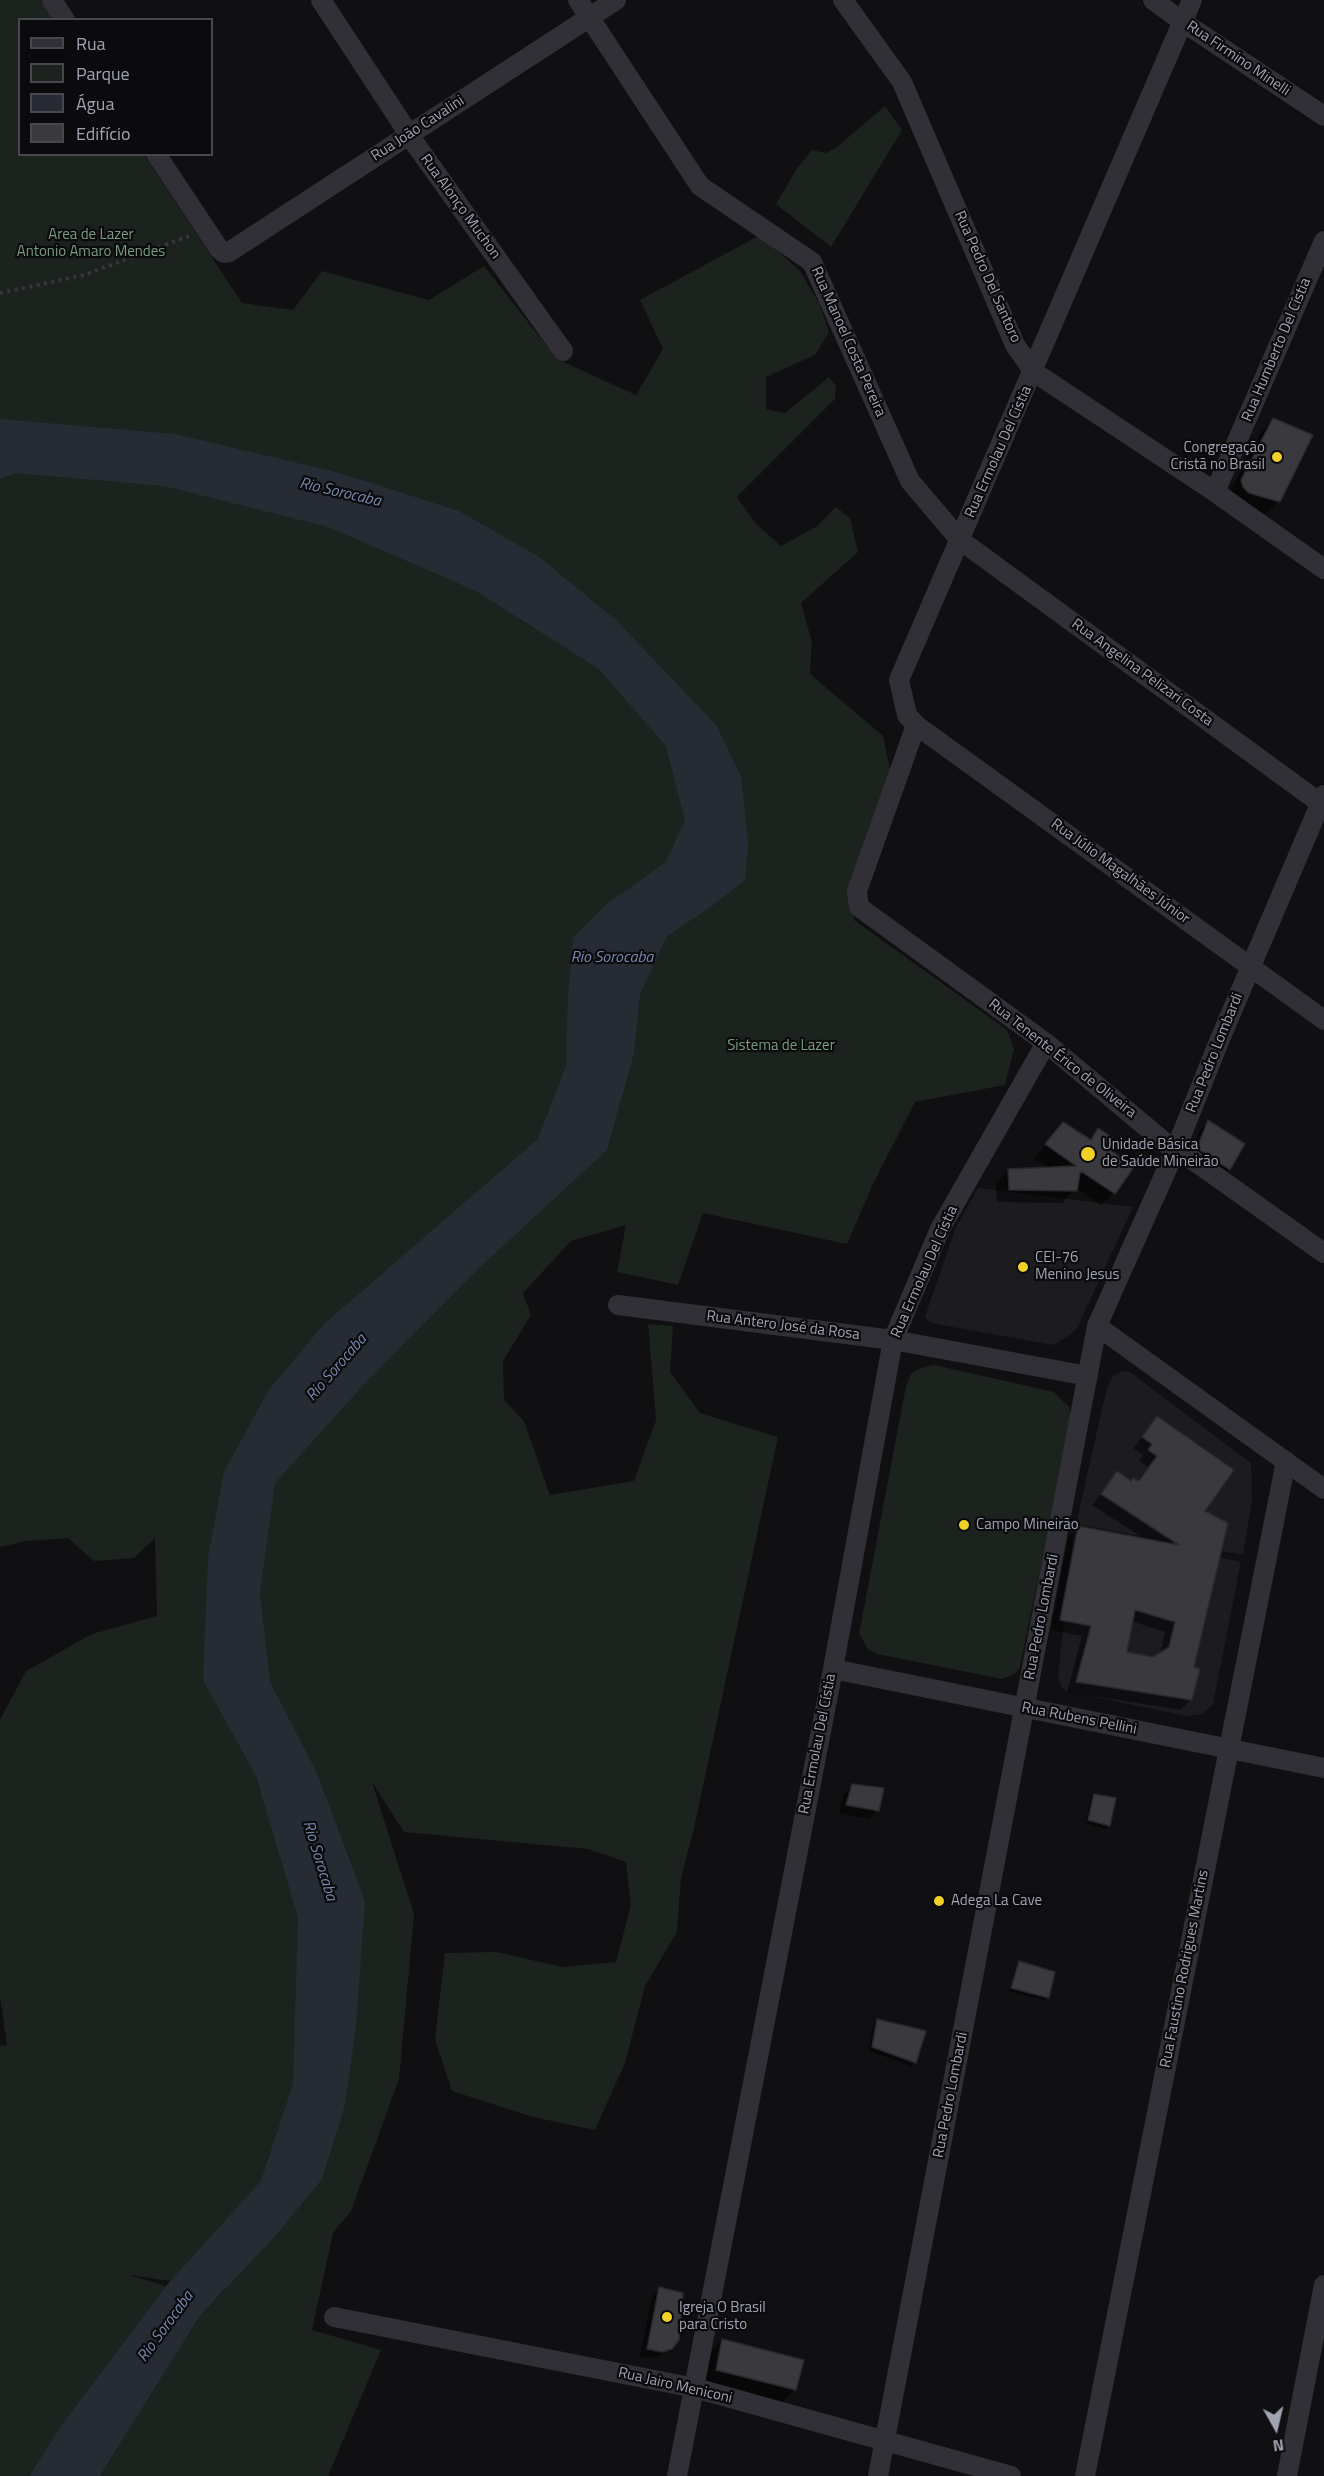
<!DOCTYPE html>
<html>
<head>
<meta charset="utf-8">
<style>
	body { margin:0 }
	#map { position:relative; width:1324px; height:2476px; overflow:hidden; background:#100f11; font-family:"Titillium Web",sans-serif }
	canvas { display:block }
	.legend { position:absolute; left:18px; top:18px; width:195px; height:138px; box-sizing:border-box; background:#0b0a0c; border:2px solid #47474e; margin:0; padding:8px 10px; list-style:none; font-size:18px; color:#a0a3b2 }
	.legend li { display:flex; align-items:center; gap:12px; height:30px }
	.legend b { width:30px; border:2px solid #47474e }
	.north { position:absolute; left:1246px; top:2398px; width:60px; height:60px; -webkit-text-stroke:4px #0b0a0c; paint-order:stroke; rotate:172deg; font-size:16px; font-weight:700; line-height:24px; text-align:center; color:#a0a3b2 }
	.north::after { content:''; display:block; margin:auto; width:21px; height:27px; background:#a0a3b2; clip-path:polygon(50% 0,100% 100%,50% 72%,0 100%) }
</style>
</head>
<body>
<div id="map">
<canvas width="1324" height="2476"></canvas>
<ul class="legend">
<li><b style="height:8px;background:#303036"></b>Rua</li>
<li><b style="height:16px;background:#1c231e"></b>Parque</li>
<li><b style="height:16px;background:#262b34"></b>Água</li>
<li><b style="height:16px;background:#3a393e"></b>Edifício</li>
</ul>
<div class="north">N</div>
</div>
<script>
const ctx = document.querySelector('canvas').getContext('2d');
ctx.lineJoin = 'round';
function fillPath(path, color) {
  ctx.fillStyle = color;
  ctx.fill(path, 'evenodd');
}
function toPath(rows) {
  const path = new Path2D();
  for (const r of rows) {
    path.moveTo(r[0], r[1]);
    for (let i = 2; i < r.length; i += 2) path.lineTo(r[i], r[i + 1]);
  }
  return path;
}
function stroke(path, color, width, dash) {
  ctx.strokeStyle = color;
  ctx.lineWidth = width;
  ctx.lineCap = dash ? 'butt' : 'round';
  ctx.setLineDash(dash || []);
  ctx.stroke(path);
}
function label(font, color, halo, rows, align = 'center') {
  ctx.font = font + ' "Titillium Web",sans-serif';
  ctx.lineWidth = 4.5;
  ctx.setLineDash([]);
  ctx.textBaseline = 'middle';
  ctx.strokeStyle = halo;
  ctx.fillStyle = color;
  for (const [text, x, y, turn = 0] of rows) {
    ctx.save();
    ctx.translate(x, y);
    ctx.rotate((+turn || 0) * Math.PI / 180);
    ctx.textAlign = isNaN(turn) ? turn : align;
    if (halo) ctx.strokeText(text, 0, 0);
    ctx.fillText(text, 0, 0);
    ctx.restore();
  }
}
const built = toPath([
	[978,1188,1133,1207,1077,1328,1068,1336,1053,1345,941,1325,929,1322,925,1316,956,1227],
	[1122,1371,1130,1372,1251,1463,1252,1500,1243,1555,1076,1524,1107,1387,1113,1376],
	[1074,1526,1241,1562,1213,1704,1202,1714,1187,1716,1066,1691,1061,1686,1058,1677]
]);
const green = toPath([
	[0,0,41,0,54,19,20,20,20,154,144,155,242,303,293,310,322,271,429,300,484,266,557,359,636,395,663,349,640,300,760,235,800,271,819,303,829,332,815,355,766,377,766,409,785,413,829,377,836,386,835,399,737,497,755,523,781,546,816,527,836,507,850,518,858,552,801,603,812,642,810,674,883,736,891,773,852,894,854,920,1007,1030,1014,1049,1005,1085,915,1102,874,1182,847,1244,703,1213,678,1285,617,1272,626,1225,571,1241,523,1293,531,1315,503,1361,504,1400,524,1421,550,1495,634,1481,656,1420,648,1324,673,1326,670,1372,700,1413,778,1437,694,1828,681,1878,677,1932,645,1986,625,2063,595,2130,533,2117,452,2091,435,2039,445,1953,497,1952,562,1967,616,1962,631,1905,626,1862,588,1849,404,1832,372,1782,414,1914,399,2079,351,2211,333,2233,312,2330,381,2350,328,2476,100,2476,200,2316,226,2289,129,2275,166,2286,62,2424,29,2476,0,2476,0,2046,7,2045,0,1996,0,1720,26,1671,92,1634,157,1616,155,1538,134,1558,94,1561,68,1538,27,1541,0,1547],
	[885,106,902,130,831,247,776,204,798,167,812,150,826,153,837,147],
	[934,1365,1054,1392,1069,1407,1072,1417,1020,1666,1016,1673,1002,1679,877,1654,868,1649,859,1634,906,1386,911,1374,921,1368]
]);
const water = toPath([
	[0,419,175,434,340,473,459,511,539,557,616,620,716,725,741,776,748,843,745,880,712,906,667,936,640,994,634,1053,607,1150,479,1268,367,1381,275,1483,260,1593,270,1682,316,1771,365,1901,356,2026,345,2105,322,2179,277,2234,200,2316,100,2476,29,2476,62,2424,166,2286,261,2181,293,2084,298,1917,256,1776,203,1680,208,1557,224,1472,268,1391,324,1324,538,1139,566,1066,568,996,573,938,607,904,666,862,685,820,666,746,599,669,476,591,328,527,164,486,15,473,0,479]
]);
const shadow = toPath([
	[1273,420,1279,501,1266,514,1236,505,1229,493,1261,432],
	[1208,1122,1229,1169,1221,1177,1189,1157,1200,1130],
	[1063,1124,1088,1140,1099,1130,1114,1193,1101,1205,1076,1188,1062,1203,997,1202,996,1183,1009,1171,1050,1169,1034,1158],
	[1158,1418,1203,1512,1191,1699,1181,1710,1067,1692,1082,1636,1051,1630,1068,1538,1078,1528,1146,1540,1092,1505,1117,1473,1130,1483,1137,1482,1148,1467,1139,1461,1143,1455,1133,1448],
	[1131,1621,1165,1632,1160,1655,1153,1659,1125,1653],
	[853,1785,877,1811,869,1819,839,1813,844,1794],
	[1095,1795,1109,1825,1105,1829,1085,1823,1091,1799],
	[1020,1962,1048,1997,1044,2000,1009,1991,1016,1966],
	[877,2021,915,2062,912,2066,869,2051,873,2025],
	[660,2289,669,2348,657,2358,640,2357,652,2297],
	[722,2340,795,2389,783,2402,704,2382,710,2353]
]);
const building = toPath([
	[1273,418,1313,435,1280,502,1249,493,1243,487,1241,480,1273,418],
	[1208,1120,1245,1144,1230,1170,1197,1148,1208,1120],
	[1063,1122,1091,1140,1098,1128,1113,1138,1105,1146,1134,1167,1115,1194,1082,1172,1080,1173,1077,1191,1009,1190,1008,1169,1076,1166,1045,1144,1063,1122],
	[1157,1416,1234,1470,1205,1511,1228,1523,1194,1667,1200,1669,1192,1700,1076,1682,1091,1626,1060,1620,1078,1526,1179,1545,1101,1494,1117,1471,1131,1481,1133,1478,1139,1481,1157,1456,1148,1450,1152,1444,1142,1437,1157,1416],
	[1135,1610,1175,1622,1169,1647,1153,1657,1127,1652,1135,1610],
	[852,1784,884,1788,879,1811,846,1805,852,1784],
	[1094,1794,1116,1798,1110,1826,1088,1820,1094,1794],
	[1019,1961,1055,1972,1049,1998,1011,1988,1019,1961],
	[877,2019,926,2031,916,2063,872,2047,877,2019],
	[659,2287,683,2293,679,2340,672,2349,662,2352,647,2349,659,2287],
	[722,2339,804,2360,796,2390,716,2370,722,2339]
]);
const path = toPath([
	[0,293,84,275,189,236]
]);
const minor = toPath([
	[52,0,65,20],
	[321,0,416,145,563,351],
	[578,0,700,186,812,262,910,481,960,540,1324,806],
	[843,0,902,82,1015,345,1034,372,1215,492,1324,569],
	[1153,0,1183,22,1324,116],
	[1192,0,899,680,907,715,916,725,1324,1020],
	[156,154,219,249,224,253,229,252,616,0],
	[1215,492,1324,241],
	[916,725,857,891,859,907,1046,1043,1175,1151,1193,1160,1324,1253],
	[618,1305,893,1340,1088,1376],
	[1097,1326,1324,1489],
	[833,1669,1324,1768],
	[334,2317,695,2388,1011,2476],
	[677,2476,833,1669,893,1340,940,1229,1046,1043],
	[878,2476,1097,1326,1175,1151,1220,1039,1324,795],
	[1085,2476,1286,1461],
	[1287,2476,1324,2285]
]);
const markers = [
	[1277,457,6,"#f1d027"],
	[1088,1154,8,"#f1d027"],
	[1023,1267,6,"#f1d027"],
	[964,1525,6,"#f1d027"],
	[939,1901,6,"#f1d027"],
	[667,2317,6,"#f1d027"]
];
const streetNames = [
	["Rua Firmino Minelli",1238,59,34],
	["Rua João Cavalini",418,129,-33],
	["Rua Alonço Muchon",460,207,54],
	["Rua Pedro Del Santoro",987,277,66],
	["Rua Manoel Costa Pereira",848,342,66],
	["Rua Humberto Del Cístia",1277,350,-67],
	["Rua Ermolau Del Cístia",999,452,-66],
	["Rua Angelina Pelizari Costa",1142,673,36],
	["Rua Júlio Magalhães Júnior",1120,872,36],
	["Rua Pedro Lombardi",1215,1053,-68],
	["Rua Tenente Érico de Oliveira",1062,1059,38],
	["Rua Ermolau Del Cístia",925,1272,-66],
	["Rua Antero José da Rosa",783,1326,7],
	["Rua Pedro Lombardi",1042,1617,-79],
	["Rua Rubens Pellini",1079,1719,11],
	["Rua Ermolau Del Cístia",818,1744,-79],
	["Rua Faustino Rodrigues Martins",1185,1969,-79],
	["Rua Pedro Lombardi",951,2095,-79],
	["Rua Jairo Meniconi",675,2386,13]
];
const parkNames = [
	["Area de Lazer",91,235],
	["Antonio Amaro Mendes",91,252],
	["Sistema de Lazer",781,1046]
];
const poiNames = [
	["Congregação",1265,448,"right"],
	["Cristã no Brasil",1265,465,"right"],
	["Unidade Básica",1102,1145],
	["de Saúde Mineirão",1102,1162],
	["CEI-76",1035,1258],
	["Menino Jesus",1035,1275],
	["Campo Mineirão",976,1525],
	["Adega La Cave",951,1901],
	["Igreja O Brasil",679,2308],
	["para Cristo",679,2325]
];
const waterNames = [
	["Rio Sorocaba",340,493,13],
	["Rio Sorocaba",612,958],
	["Rio Sorocaba",337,1368,-49],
	["Rio Sorocaba",319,1861,73],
	["Rio Sorocaba",166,2327,-54]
];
fillPath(built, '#1c1b1e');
fillPath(green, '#1c231e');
fillPath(water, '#262b34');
fillPath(shadow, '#0007');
fillPath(building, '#3a393e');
stroke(building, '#2a292d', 1.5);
stroke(path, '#36373d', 4, [3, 4.5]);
stroke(minor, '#303036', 20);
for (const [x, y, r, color] of markers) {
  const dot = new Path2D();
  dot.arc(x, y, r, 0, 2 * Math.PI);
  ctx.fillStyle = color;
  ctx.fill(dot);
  stroke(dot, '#0b0a0c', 2);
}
label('15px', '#a0a3b2', '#0b0a0c', streetNames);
label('15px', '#779d80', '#0b0a0c', parkNames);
label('15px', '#a0a3b2', '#0b0a0c', poiNames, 'left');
label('italic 16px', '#768aae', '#0b0a0c', waterNames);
</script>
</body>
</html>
